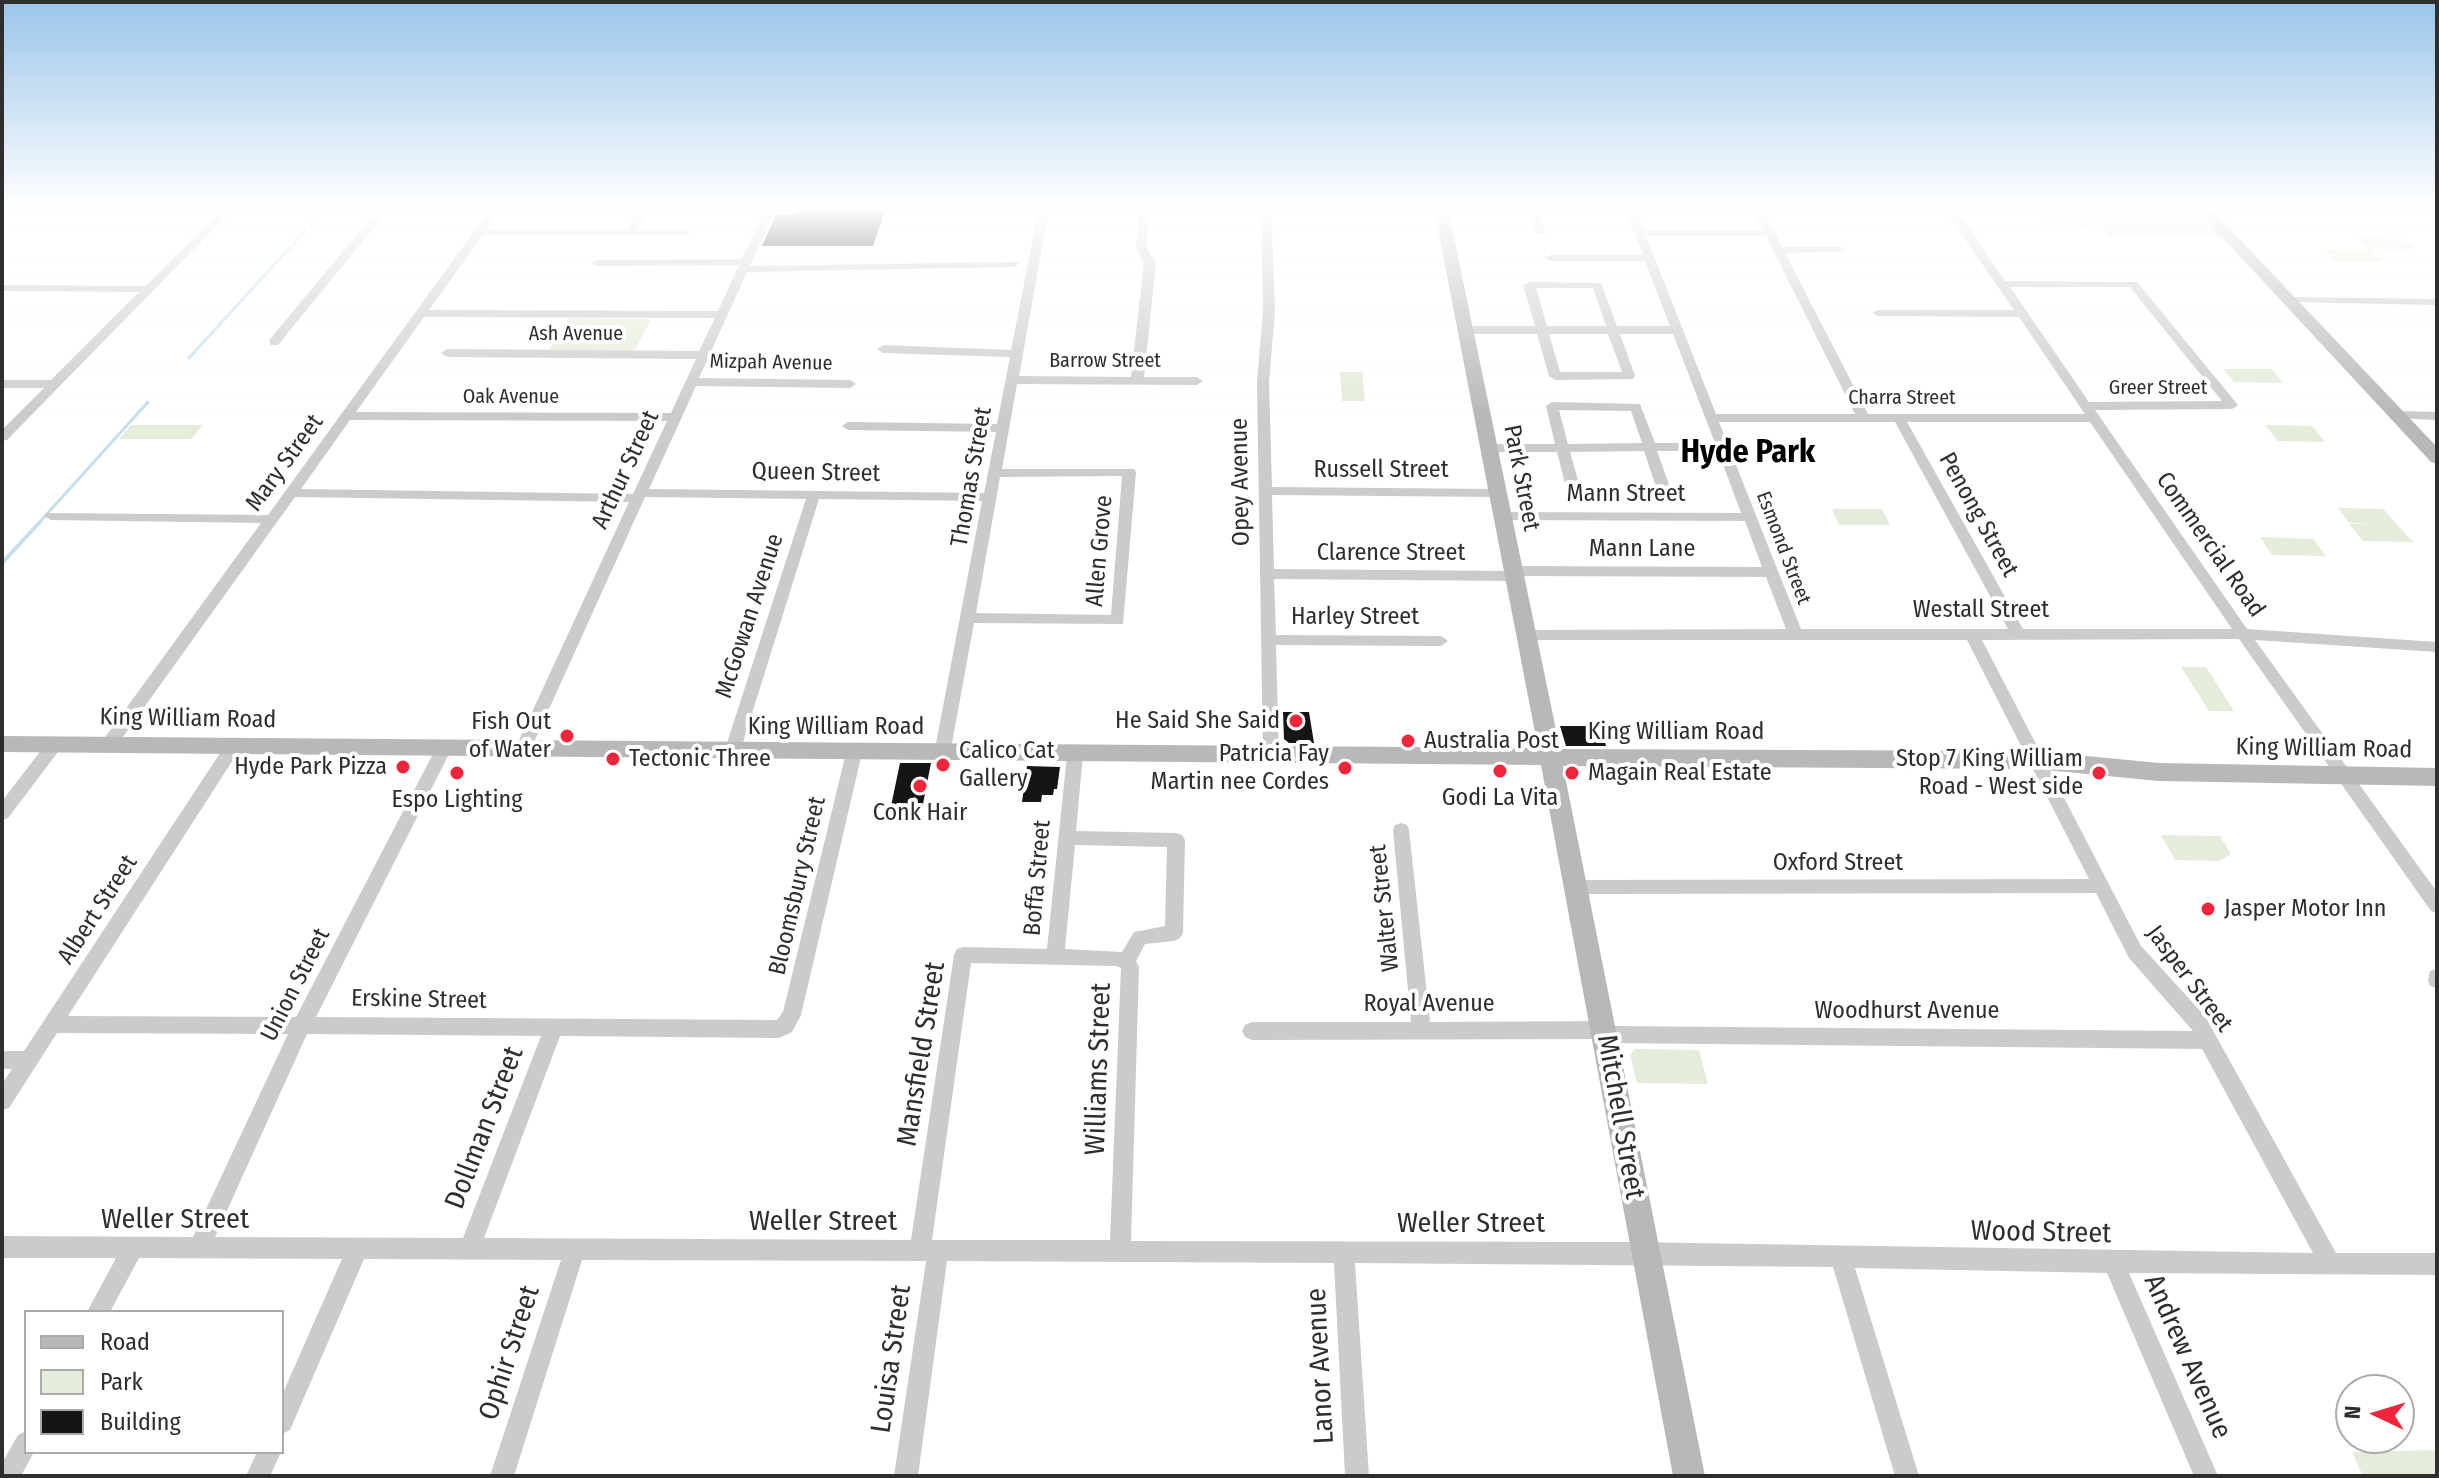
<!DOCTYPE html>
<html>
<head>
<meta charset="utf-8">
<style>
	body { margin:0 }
	#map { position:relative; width:2439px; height:1478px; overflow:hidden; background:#fff; font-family:"Fira Sans Condensed",sans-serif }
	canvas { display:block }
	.frame { position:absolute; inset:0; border:4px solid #2e2e2e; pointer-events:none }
	.legend { position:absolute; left:24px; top:1310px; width:260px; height:144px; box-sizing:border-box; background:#fff; border:2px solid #ababab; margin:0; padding:10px 14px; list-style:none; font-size:24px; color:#2e2e2e }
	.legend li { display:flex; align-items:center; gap:16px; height:40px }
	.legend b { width:40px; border:2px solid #ababab }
	.north { position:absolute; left:2335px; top:1374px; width:80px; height:80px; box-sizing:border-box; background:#fff; border:2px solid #ababab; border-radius:50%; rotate:274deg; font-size:22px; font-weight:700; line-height:32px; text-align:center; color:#2e2e2e }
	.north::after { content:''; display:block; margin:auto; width:28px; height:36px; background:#f0243a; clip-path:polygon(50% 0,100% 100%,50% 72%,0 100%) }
</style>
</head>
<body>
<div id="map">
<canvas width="2439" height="1478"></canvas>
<div class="frame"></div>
<ul class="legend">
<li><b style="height:10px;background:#b8b8b8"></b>Road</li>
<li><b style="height:22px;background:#e5ecda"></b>Park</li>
<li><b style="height:22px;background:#151515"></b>Building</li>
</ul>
<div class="north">N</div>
</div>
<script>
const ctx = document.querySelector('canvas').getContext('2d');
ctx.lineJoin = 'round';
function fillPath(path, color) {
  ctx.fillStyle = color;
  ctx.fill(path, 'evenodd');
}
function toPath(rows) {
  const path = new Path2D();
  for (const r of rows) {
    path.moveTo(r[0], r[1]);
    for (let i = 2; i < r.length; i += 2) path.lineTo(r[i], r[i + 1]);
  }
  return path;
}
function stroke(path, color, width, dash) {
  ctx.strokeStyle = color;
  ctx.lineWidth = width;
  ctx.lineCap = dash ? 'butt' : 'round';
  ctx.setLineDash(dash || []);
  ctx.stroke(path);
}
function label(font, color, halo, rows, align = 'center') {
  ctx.font = font + ' "Fira Sans Condensed",sans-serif';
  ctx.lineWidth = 8;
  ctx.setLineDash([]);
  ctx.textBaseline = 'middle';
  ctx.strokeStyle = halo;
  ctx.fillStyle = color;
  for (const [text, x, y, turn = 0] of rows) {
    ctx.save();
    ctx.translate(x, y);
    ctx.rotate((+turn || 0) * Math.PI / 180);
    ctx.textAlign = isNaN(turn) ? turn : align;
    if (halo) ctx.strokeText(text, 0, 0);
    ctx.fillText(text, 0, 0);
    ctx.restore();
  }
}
const green = toPath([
	[2037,208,2076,209,2092,228,2052,227],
	[2085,208,2197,208,2224,237,2109,237],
	[2358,238,2402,239,2414,249,2370,249,2382,261,2336,261,2325,249,2368,249],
	[568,318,651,319,635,350,549,350],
	[2223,369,2272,369,2283,383,2234,382],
	[1340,372,1362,372,1365,401,1342,401],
	[131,425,203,425,191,439,119,439],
	[2265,425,2312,426,2325,442,2278,441],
	[2338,508,2383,509,2413,542,2363,541,2349,524,2374,524,2349,523],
	[1832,509,1882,509,1890,525,1839,525],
	[2260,537,2313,539,2326,556,2272,555],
	[2181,667,2206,667,2234,711,2209,711],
	[2161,835,2220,836,2231,854,2219,861,2175,860],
	[1635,1049,1699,1050,1708,1084,1637,1083,1630,1055],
	[2437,1450,2437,1476,2363,1476,2352,1452]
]);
const streamFar1 = toPath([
	[189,358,326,208],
	[37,525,148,402]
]);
const stream = toPath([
	[2,563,39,523]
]);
const building = toPath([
	[799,208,886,208,873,246,762,246,776,215,797,214],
	[1283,712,1309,712,1314,743,1289,743,1284,739],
	[1560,726,1601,726,1606,746,1566,746],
	[900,763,931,763,922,809,891,806],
	[1027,766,1060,767,1057,789,1054,789,1053,795,1042,795,1041,802,1022,802]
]);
const street = toPath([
	[223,208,234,208,7,440,2,441,2,430,44,388,2,388,2,380,51,380,139,292,2,291,2,285,146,286,223,208],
	[379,208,390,208,278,345,270,345,270,339,379,208],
	[491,208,502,208,487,229,626,229,638,208,648,208,637,229,687,229,692,232,687,235,483,235,429,310,718,311,739,265,597,266,591,263,597,260,742,259,766,208,776,208,750,266,1017,262,1019,264,1013,267,747,272,699,378,850,380,856,384,850,388,696,386,649,489,984,493,996,432,848,430,842,426,848,422,997,424,1010,357,883,353,877,349,883,345,1011,350,1039,208,1049,208,1019,376,1131,377,1144,263,1136,247,1139,208,1149,208,1146,247,1156,263,1144,377,1197,377,1203,381,1197,385,1017,384,1002,469,1134,469,1136,472,1123,624,974,623,950,754,948,758,942,760,936,758,934,754,982,501,819,499,740,752,738,756,732,758,726,756,724,752,806,499,645,497,530,751,528,755,522,757,516,755,514,751,629,502,295,497,115,748,103,748,101,744,103,740,261,523,51,520,44,516,46,513,268,515,491,208],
	[424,317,715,318,699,351,447,349,441,353,447,357,696,359,671,413,356,412,424,317],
	[350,420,667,421,633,494,301,489,350,420],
	[1122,476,1111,615,976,613,1000,477,1122,476],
	[1261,208,1271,208,1275,311,1269,382,1272,487,1497,489,1504,493,1497,497,1272,495,1274,569,1506,571,1513,566,1762,567,1745,521,1502,520,1495,516,1502,512,1741,513,1718,451,1657,451,1671,490,1664,494,1657,490,1644,451,1570,452,1581,491,1574,495,1567,491,1557,452,1489,452,1483,448,1489,444,1555,444,1546,406,1552,402,1640,404,1655,443,1715,443,1673,334,1620,334,1635,376,1633,379,1555,380,1549,376,1537,334,1465,334,1459,330,1465,326,1535,326,1523,285,1529,282,1601,283,1617,326,1670,326,1645,261,1550,261,1544,258,1550,255,1643,255,1625,208,1635,208,1644,230,1763,230,1752,208,1762,208,1782,247,1843,247,1844,249,1839,252,1785,253,1868,414,2085,414,2019,317,1878,316,1872,313,1878,310,2014,310,1949,216,1820,215,1816,214,1816,210,1955,208,2005,281,2137,282,2238,405,2232,409,2095,410,2247,629,2437,642,2437,652,2255,640,2437,892,2437,913,2431,911,2239,639,1982,640,2141,946,2205,1016,2336,1253,2437,1253,2437,1275,2129,1273,2218,1476,2194,1476,2107,1273,1855,1268,1919,1476,1895,1476,1833,1267,1355,1263,1369,1476,1345,1476,1334,1263,947,1261,918,1476,894,1476,926,1261,582,1260,514,1476,490,1476,561,1260,364,1259,290,1430,282,1434,282,1395,342,1259,139,1258,110,1312,87,1312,116,1258,2,1258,2,1236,193,1237,288,1034,57,1033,9,1108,2,1110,2,1084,12,1069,2,1069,2,1051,24,1051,228,741,234,739,240,741,242,745,240,749,68,1016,296,1017,436,748,438,744,444,742,450,744,452,748,316,1017,777,1020,783,1012,846,753,848,749,854,747,860,749,862,753,801,1015,792,1032,779,1038,560,1036,484,1238,911,1240,954,955,957,949,963,947,1047,949,1067,755,1069,751,1075,749,1081,751,1083,755,1076,831,1176,833,1182,835,1185,840,1183,933,1180,938,1174,941,1145,944,1136,961,1139,967,1131,1241,1628,1242,2313,1253,2202,1049,1606,1043,1599,1039,1252,1040,1245,1037,1242,1031,1245,1025,1252,1022,1411,1022,1393,830,1395,825,1401,823,1407,825,1409,830,1430,1022,1605,1021,1612,1026,2193,1031,2129,958,2096,893,1576,894,1570,892,1567,887,1570,882,1576,880,2089,879,1967,640,1525,640,1518,635,1525,630,1786,629,1766,577,1521,576,1514,581,1274,579,1276,635,1441,636,1448,641,1441,646,1276,645,1279,756,1277,760,1271,762,1265,760,1263,756,1257,382,1263,311,1261,208],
	[1646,236,1766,236,1855,414,1716,414,1646,236],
	[2010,287,2130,287,2222,401,2089,402,2010,287],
	[1536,288,1593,288,1606,326,1547,326,1536,288],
	[1549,334,1608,334,1622,372,1560,372,1549,334],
	[1559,410,1631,411,1642,443,1568,444,1559,410],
	[1719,422,1895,422,2008,629,1801,629,1719,422],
	[1907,422,2090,422,2232,629,2023,629,1907,422],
	[1075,845,1167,847,1165,926,1134,932,1122,952,1065,949,1075,845],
	[971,963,1117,966,1121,968,1110,1240,932,1240,971,963],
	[307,1034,541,1036,463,1238,215,1237,307,1034],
	[1529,208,1539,208,1545,235,1536,233,1529,208],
	[2289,297,2437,299,2437,305,2285,302,2285,298,2289,297],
	[2397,411,2437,412,2437,420,2393,418,2391,415,2397,411],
	[55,738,61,740,63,744,61,748,8,818,2,820,2,801,49,740,55,738],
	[2437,969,2437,988,2430,986,2428,980,2430,971,2437,969],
	[26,1431,26,1452,34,1452,21,1476,2,1476,2,1463,18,1435,26,1431],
	[257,1452,281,1452,270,1476,246,1476,257,1452]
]);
const secondary = toPath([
	[1434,208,1448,208,1560,749,2035,751,2159,763,2437,768,2437,786,2159,781,2035,769,1563,766,1705,1476,1673,1476,1541,765,2,752,2,736,1538,748,1434,208],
	[2195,208,2210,208,2437,447,2437,464,2431,462,2195,208]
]);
const markers = [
	[1296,721,8,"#f0243a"],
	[567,736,8,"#f0243a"],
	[1408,741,8,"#f0243a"],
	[613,759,8,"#f0243a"],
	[943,765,8,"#f0243a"],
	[403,767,8,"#f0243a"],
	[1345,768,8,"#f0243a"],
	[1500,771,8,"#f0243a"],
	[457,773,8,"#f0243a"],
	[1572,773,8,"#f0243a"],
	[2099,773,8,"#f0243a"],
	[920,786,8,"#f0243a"],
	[2208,909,8,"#f0243a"]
];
const farStreetnames = [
	["Ash Avenue",576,334],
	["Barrow Street",1105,361],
	["Mizpah Avenue",771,363,1],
	["Greer Street",2158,388],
	["Oak Avenue",511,397],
	["Charra Street",1902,398],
	["Esmond Street",1783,548,69]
];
const streetNames = [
	["Mary Street",285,463,-54],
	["Arthur Street",626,470,-65],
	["Russell Street",1381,470],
	["Queen Street",816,473,1],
	["Thomas Street",972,477,-80],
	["Park Street",1521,478,79],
	["Opey Avenue",1241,482,-91],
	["Mann Street",1626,494],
	["Penong Street",1978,515,61],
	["Commercial Road",2210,545,55],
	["Mann Lane",1642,549],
	["Allen Grove",1100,551,-85],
	["Clarence Street",1391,553],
	["Westall Street",1981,610],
	["McGowan Avenue",750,616,-72],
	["Harley Street",1355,617],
	["King William Road",188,719,1],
	["King William Road",836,727],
	["King William Road",1676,732],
	["King William Road",2324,749,1],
	["Oxford Street",1838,863],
	["Boffa Street",1038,878,-85],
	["Bloomsbury Street",798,886,-77],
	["Walter Street",1385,908,-96],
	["Albert Street",98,910,-57],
	["Jasper Street",2189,979,53],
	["Union Street",296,985,-63],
	["Erskine Street",419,1000,1],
	["Royal Avenue",1429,1004],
	["Woodhurst Avenue",1907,1011]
];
const poiNames = [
	["He Said She Said",1280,721],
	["Fish Out",551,722],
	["of Water",551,750],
	["Australia Post",1424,741,"left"],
	["Calico Cat",959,751,"left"],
	["Gallery",959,779,"left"],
	["Patricia Fay",1329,754],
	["Martin nee Cordes",1329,782],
	["Tectonic Three",629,759,"left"],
	["Stop 7 King William",2083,759],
	["Road - West side",2083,787],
	["Hyde Park Pizza",387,767],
	["Magain Real Estate",1588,773,"left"],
	["Godi La Vita",1500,798,"center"],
	["Espo Lighting",457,800,"center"],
	["Conk Hair",920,813,"center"],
	["Jasper Motor Inn",2224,909,"left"]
];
const nearStreetnames = [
	["Mansfield Street",922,1054,-81],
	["Williams Street",1099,1069,-88],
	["Mitchell Street",1620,1117,80],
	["Dollman Street",485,1128,-69],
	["Weller Street",175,1220],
	["Weller Street",823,1222],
	["Weller Street",1471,1224],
	["Wood Street",2041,1233,1],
	["Ophir Street",510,1353,-72],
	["Andrew Avenue",2187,1357,66],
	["Louisa Street",892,1359,-82],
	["Lanor Avenue",1321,1366,-93]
];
const districtNames = [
	["Hyde Park",1748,453]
];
fillPath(green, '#e5ecda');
stroke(streamFar1, '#c5dfee', 3);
stroke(stream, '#c5dfee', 4);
fillPath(building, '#151515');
fillPath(street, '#cbcbcb');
fillPath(secondary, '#b8b8b8');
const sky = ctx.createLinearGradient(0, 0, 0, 415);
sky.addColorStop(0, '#9ac5ea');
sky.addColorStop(0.5, '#fff');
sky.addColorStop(1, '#ffffff00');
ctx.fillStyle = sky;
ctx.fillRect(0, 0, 2439, 415);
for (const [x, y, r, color] of markers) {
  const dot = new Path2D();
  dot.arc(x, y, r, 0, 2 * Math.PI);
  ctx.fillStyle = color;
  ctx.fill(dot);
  stroke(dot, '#fff', 3);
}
label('20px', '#2e2e2e', '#fff', farStreetnames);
label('24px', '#2e2e2e', '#fff', streetNames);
label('24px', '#2e2e2e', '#fff', poiNames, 'right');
label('28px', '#2e2e2e', '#fff', nearStreetnames);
label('bold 32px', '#000', '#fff', districtNames);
</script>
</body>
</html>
